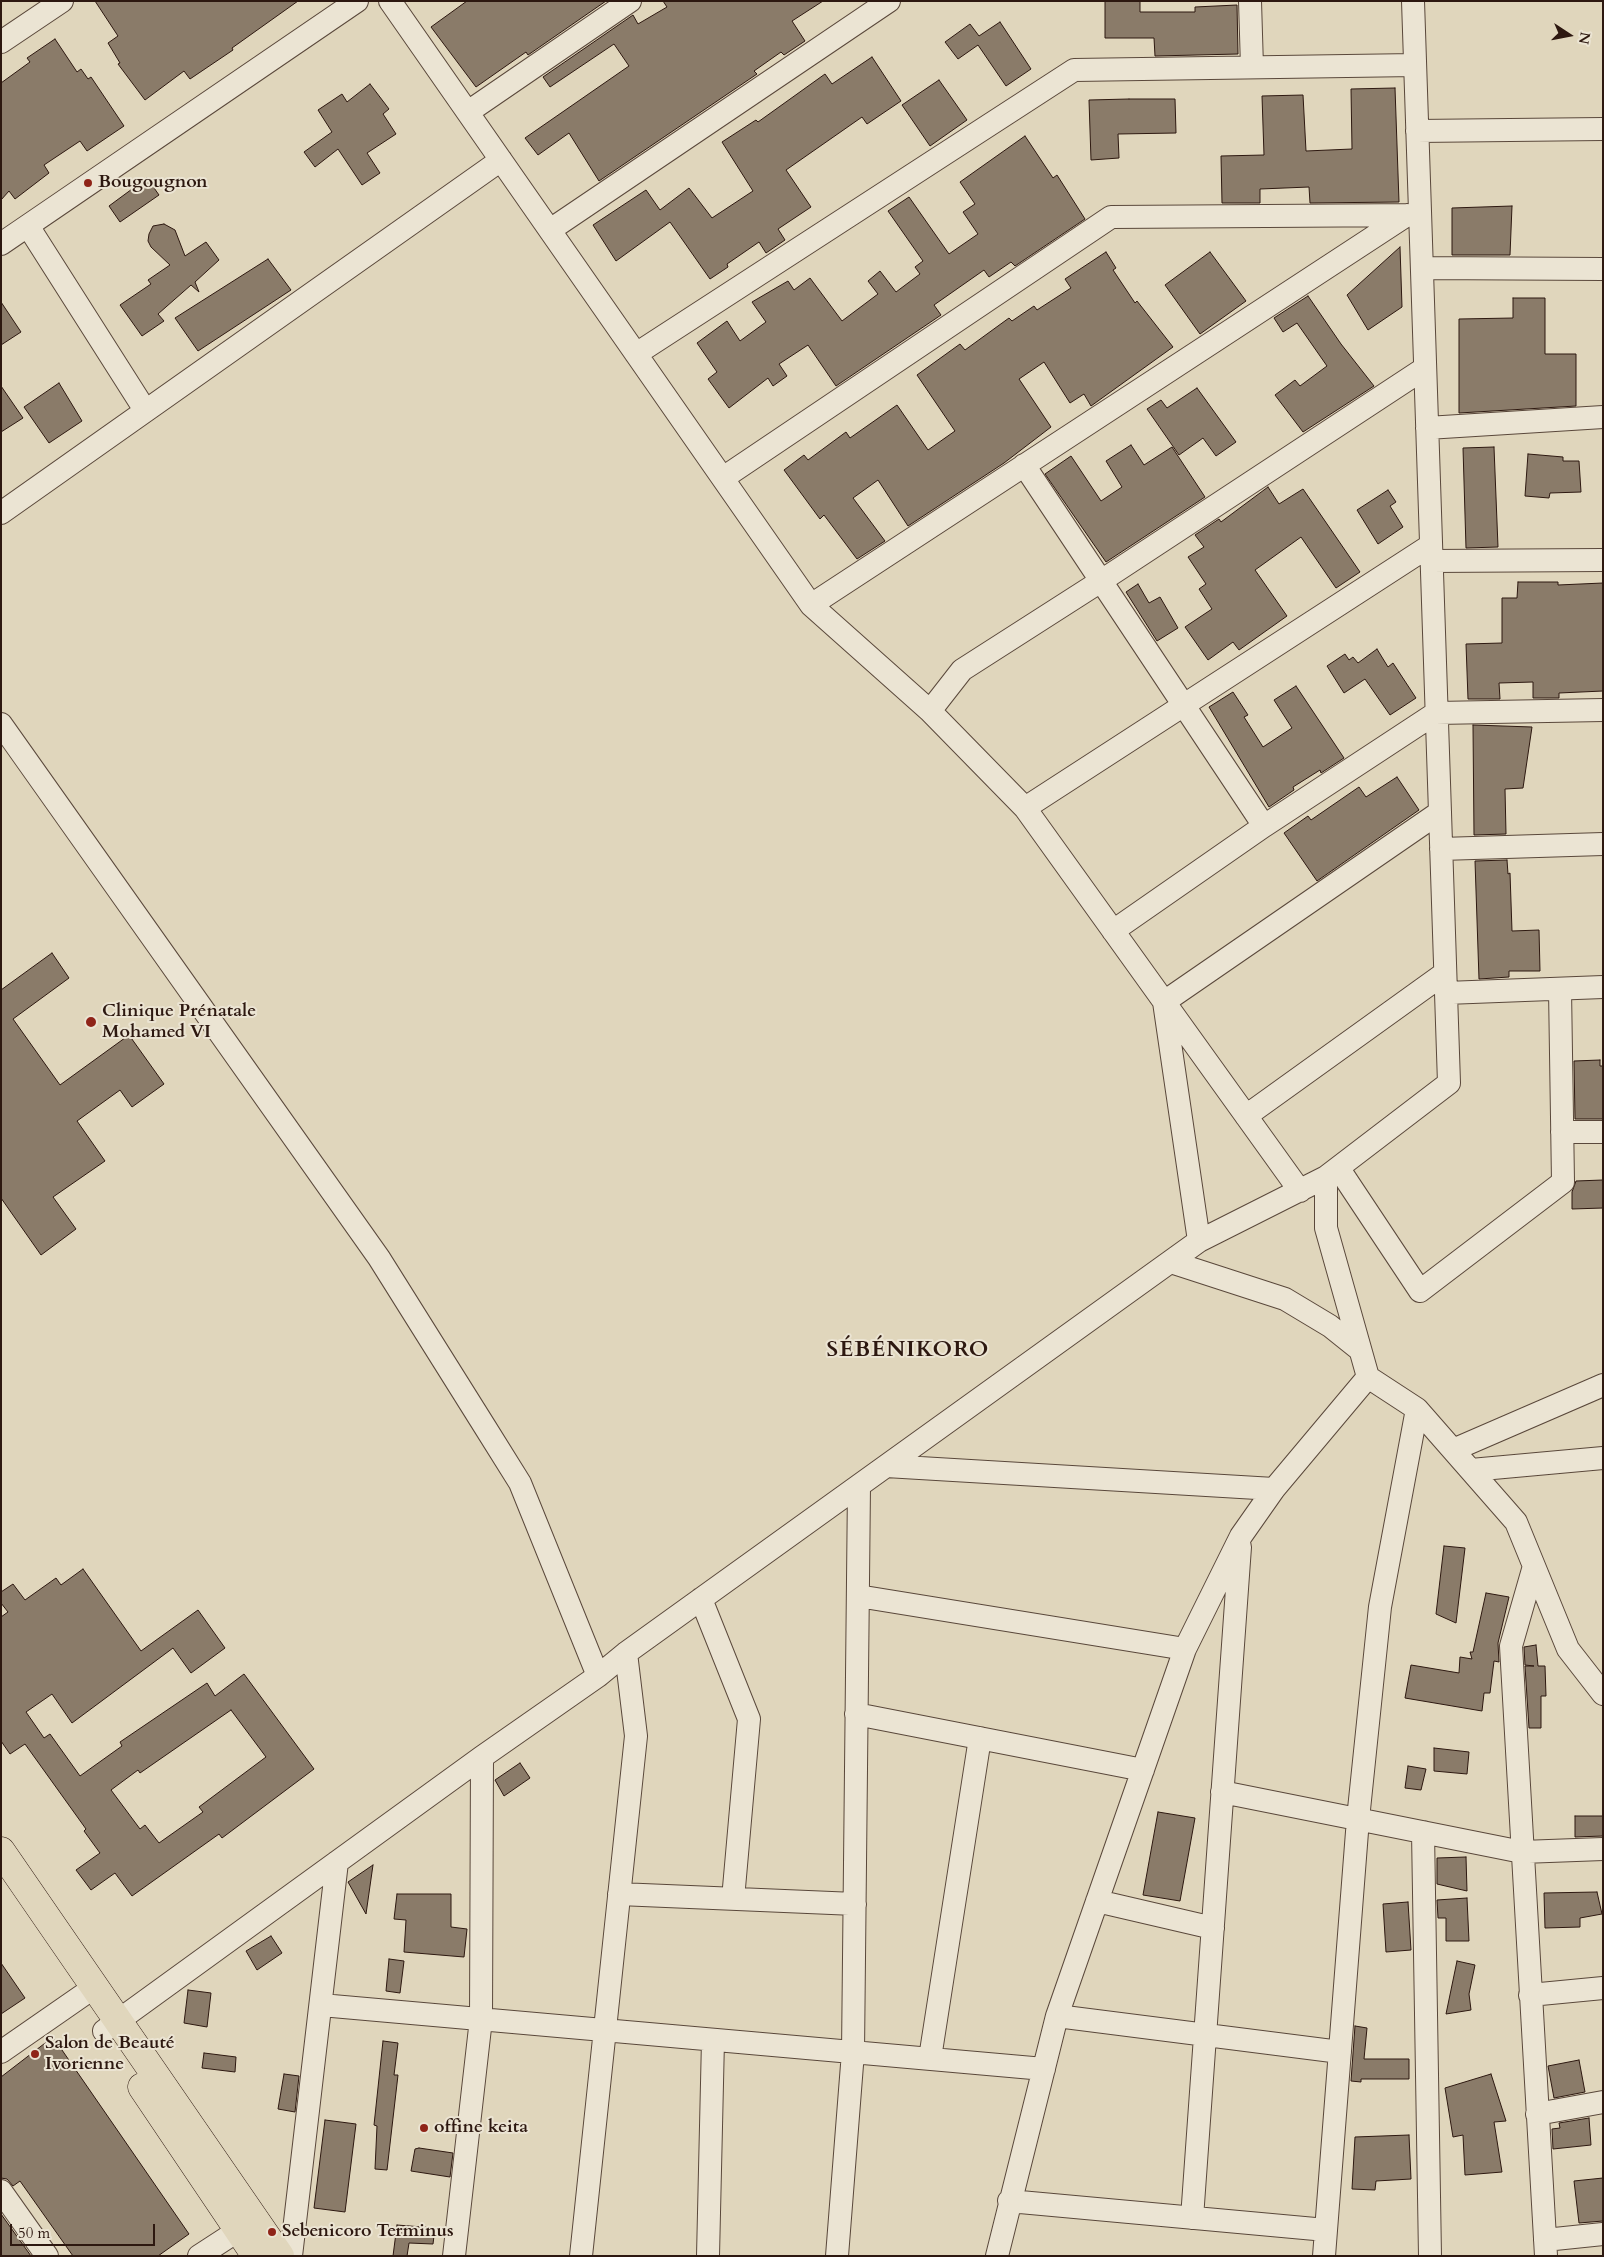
<!DOCTYPE html>
<html>
<head>
<meta charset="utf-8">
<style>
	body { margin:0 }
	#map { position:relative; width:1604px; height:2257px; overflow:hidden; background:#e0d6bc; font-family:Cardo,serif }
	canvas { display:block }
	.frame { position:absolute; inset:0; border:2px solid #2d1810; pointer-events:none }
	.north { position:absolute; left:1544px; top:10px; width:50px; height:50px; -webkit-text-stroke:4px #ebe4d3; paint-order:stroke; rotate:101deg; font-size:14px; font-weight:700; line-height:20px; text-align:center; color:#2d1810 }
	.north::after { content:''; display:block; margin:auto; width:18px; height:22px; background:#2d1810; clip-path:polygon(50% 0,100% 100%,50% 72%,0 100%) }
	.scale { position:absolute; left:10px; top:2224px; width:145px; height:22px; box-sizing:border-box; border:2px solid #2d1810; border-top:0; padding-left:6px; font-size:15px; line-height:18px; white-space:nowrap; color:#2d1810; -webkit-text-stroke:4px #ebe4d3; paint-order:stroke }
</style>
</head>
<body>
<div id="map">
<canvas width="1604" height="2257"></canvas>
<div class="frame"></div>
<div class="north">N</div>
<div class="scale">50 m</div>
</div>
<script>
const ctx = document.querySelector('canvas').getContext('2d');
ctx.lineJoin = 'round';
function fillPath(path, color) {
  ctx.fillStyle = color;
  ctx.fill(path, 'evenodd');
}
function toPath(rows) {
  const path = new Path2D();
  for (const r of rows) {
    path.moveTo(r[0], r[1]);
    for (let i = 2; i < r.length; i += 2) path.lineTo(r[i], r[i + 1]);
  }
  return path;
}
function stroke(path, color, width, dash) {
  ctx.strokeStyle = color;
  ctx.lineWidth = width;
  ctx.lineCap = dash ? 'butt' : 'round';
  ctx.setLineDash(dash || []);
  ctx.stroke(path);
}
function label(font, color, halo, rows, align = 'center') {
  ctx.font = font + ' Cardo,serif';
  ctx.lineWidth = 4;
  ctx.setLineDash([]);
  ctx.textBaseline = 'middle';
  ctx.strokeStyle = halo;
  ctx.fillStyle = color;
  for (const [text, x, y, turn = 0] of rows) {
    ctx.save();
    ctx.translate(x, y);
    ctx.rotate((+turn || 0) * Math.PI / 180);
    ctx.textAlign = isNaN(turn) ? turn : align;
    if (halo) ctx.strokeText(text, 0, 0);
    ctx.fillText(text, 0, 0);
    ctx.restore();
  }
}
const building = toPath([
	[95,1,298,1,232,48,233,50,190,79,184,71,145,100,118,64,120,63,108,43,118,36,95,1],
	[467,1,606,1,528,55,526,52,476,87,431,27,467,1],
	[663,1,823,1,792,21,805,41,784,55,781,52,754,71,757,74,599,181,569,133,538,155,525,138,629,66,614,44,550,87,543,77,633,15,638,24,667,7,663,1],
	[1105,1,1140,1,1140,12,1195,12,1195,7,1237,5,1238,54,1155,56,1154,38,1105,38,1105,1],
	[1000,22,1031,69,1006,86,978,45,958,59,945,42,970,24,979,36,1000,22],
	[55,39,77,72,81,69,88,79,91,77,124,126,87,151,80,141,44,165,49,173,15,199,9,191,1,200,1,83,30,62,27,58,55,39],
	[872,57,901,101,867,124,862,117,786,170,811,207,778,229,785,240,766,253,759,242,727,264,728,267,710,279,670,222,616,261,593,225,646,190,660,210,689,188,712,218,753,191,722,142,756,120,758,122,825,74,832,84,872,57],
	[939,80,967,120,930,146,902,105,939,80],
	[370,84,389,109,383,114,396,134,367,153,380,173,362,185,338,149,315,167,304,152,332,132,318,110,342,94,347,102,370,84],
	[1395,88,1399,202,1310,203,1309,187,1260,189,1260,203,1222,203,1221,156,1264,155,1262,96,1303,95,1306,151,1352,149,1351,89,1395,88],
	[1129,99,1175,99,1176,133,1118,134,1119,158,1091,160,1089,100,1129,99],
	[1025,136,1053,178,1057,175,1085,219,1015,266,1011,262,989,277,984,270,934,305,941,315,836,386,808,345,779,364,787,376,773,386,768,378,729,408,708,379,717,372,697,343,727,321,740,341,766,322,752,302,788,281,794,290,810,278,842,321,878,294,868,281,880,271,896,292,920,274,915,267,923,261,888,211,909,197,949,254,978,234,963,212,975,204,960,182,1025,136],
	[147,178,159,195,120,222,109,206,147,178],
	[1512,206,1510,255,1452,255,1452,208,1512,206],
	[164,224,175,230,185,256,206,242,219,260,195,282,199,292,191,285,158,314,164,321,142,336,120,305,151,284,148,280,170,265,151,247,148,241,149,234,153,226,164,224],
	[1400,247,1402,307,1368,330,1347,295,1400,247],
	[1106,252,1116,268,1113,270,1135,303,1137,301,1173,347,1091,406,1084,394,1070,403,1044,362,1019,379,1051,427,1004,463,908,526,878,480,853,498,885,541,857,559,824,515,820,519,784,470,804,455,808,460,846,432,850,438,897,405,928,450,955,431,917,375,960,344,965,350,1009,318,1012,321,1034,306,1037,310,1071,288,1065,279,1106,252],
	[1210,252,1246,301,1200,334,1165,285,1210,252],
	[268,259,291,290,198,351,175,318,268,259],
	[1308,296,1341,344,1374,386,1303,432,1275,395,1295,380,1300,386,1327,366,1297,323,1283,332,1274,318,1308,296],
	[1513,298,1545,298,1545,354,1576,354,1576,406,1459,413,1459,319,1513,318,1513,298],
	[1,302,21,332,1,345,1,302],
	[59,383,82,421,49,443,24,407,59,383],
	[1,386,23,418,1,432,1,386],
	[1197,388,1236,442,1216,456,1203,438,1179,455,1147,409,1161,400,1167,408,1197,388],
	[1131,445,1144,465,1172,447,1205,497,1106,562,1045,474,1071,456,1101,501,1122,487,1106,461,1131,445],
	[1494,447,1498,547,1466,548,1463,448,1494,447],
	[1528,454,1563,457,1563,461,1579,461,1581,492,1550,493,1549,498,1525,496,1528,454],
	[1268,487,1279,504,1303,489,1360,572,1336,588,1301,537,1255,570,1287,616,1239,650,1233,642,1208,660,1185,627,1212,609,1199,589,1206,584,1188,557,1204,547,1195,535,1219,519,1221,522,1268,487],
	[1388,490,1396,502,1390,506,1403,527,1378,544,1357,510,1388,490],
	[1518,582,1558,582,1558,585,1603,583,1603,691,1559,693,1559,698,1533,698,1533,682,1499,683,1500,699,1468,699,1466,644,1502,643,1502,598,1517,598,1518,582],
	[1138,584,1149,603,1160,597,1178,628,1157,641,1126,592,1138,584],
	[1377,649,1388,667,1393,663,1416,698,1390,715,1365,679,1344,693,1327,666,1345,654,1349,660,1353,657,1358,663,1377,649],
	[1296,686,1344,758,1321,773,1320,770,1293,787,1294,790,1269,807,1209,707,1233,692,1248,715,1244,717,1263,747,1292,728,1274,700,1296,686],
	[1473,725,1532,727,1523,788,1505,789,1506,834,1474,835,1473,725],
	[1397,777,1419,810,1317,881,1284,833,1308,816,1311,820,1359,787,1366,797,1397,777],
	[1507,860,1508,874,1510,873,1512,931,1539,930,1540,971,1509,971,1509,977,1479,979,1475,861,1507,860],
	[52,953,69,978,13,1019,60,1085,129,1035,164,1084,132,1107,120,1090,77,1121,105,1161,53,1197,76,1229,41,1255,1,1198,1,990,52,953],
	[1600,1060,1600,1066,1603,1066,1603,1119,1575,1119,1574,1061,1600,1060],
	[1603,1180,1603,1208,1572,1209,1572,1192,1576,1181,1603,1180],
	[1444,1546,1465,1548,1456,1623,1436,1614,1444,1546],
	[83,1569,141,1651,198,1610,225,1648,191,1673,173,1648,72,1723,52,1694,26,1712,44,1738,50,1734,80,1776,122,1746,120,1742,207,1683,215,1696,244,1674,314,1769,222,1838,219,1834,132,1896,115,1873,91,1890,76,1870,100,1853,84,1831,86,1829,25,1744,10,1754,1,1741,1,1617,8,1612,1,1603,1,1592,13,1584,25,1600,56,1578,61,1585,83,1569],
	[231,1710,266,1757,199,1807,203,1812,159,1843,145,1825,140,1829,111,1790,138,1770,140,1773,231,1710],
	[1486,1593,1509,1597,1498,1643,1499,1662,1494,1661,1490,1693,1484,1693,1482,1711,1405,1698,1411,1665,1459,1673,1460,1657,1472,1659,1470,1652,1473,1652,1486,1593],
	[1536,1645,1538,1666,1545,1666,1546,1696,1541,1696,1541,1728,1529,1728,1525,1666,1534,1666,1525,1665,1524,1647,1536,1645],
	[1434,1748,1469,1752,1467,1774,1434,1771,1434,1748],
	[520,1763,530,1778,504,1796,495,1780,520,1763],
	[1408,1766,1426,1769,1421,1790,1405,1788,1408,1766],
	[1158,1812,1195,1818,1180,1901,1143,1895,1158,1812],
	[1575,1816,1603,1816,1603,1836,1575,1837,1575,1816],
	[1466,1857,1467,1891,1437,1884,1437,1858,1466,1857],
	[373,1865,366,1914,348,1882,373,1865],
	[1597,1892,1602,1914,1580,1918,1580,1927,1545,1928,1544,1893,1597,1892],
	[397,1894,451,1894,451,1927,467,1929,464,1957,404,1952,406,1920,394,1919,397,1894],
	[1467,1898,1469,1941,1446,1941,1446,1918,1438,1918,1437,1900,1467,1898],
	[1408,1902,1411,1950,1386,1952,1383,1904,1408,1902],
	[271,1936,282,1953,257,1970,246,1951,271,1936],
	[389,1959,404,1961,400,1993,386,1991,389,1959],
	[1457,1961,1475,1965,1469,1994,1471,2010,1446,2014,1457,1961],
	[1,1963,25,1998,1,2014,1,1963],
	[188,1990,211,1993,207,2027,184,2023,188,1990],
	[1355,2026,1367,2028,1364,2059,1409,2059,1409,2079,1361,2079,1361,2082,1351,2081,1355,2026],
	[53,2037,189,2234,158,2256,73,2256,20,2181,13,2186,7,2179,1,2178,1,2077,53,2037],
	[383,2041,398,2043,394,2075,398,2075,387,2170,375,2169,377,2126,374,2125,383,2041],
	[204,2053,236,2057,235,2072,202,2068,204,2053],
	[1579,2060,1585,2092,1554,2098,1548,2066,1579,2060],
	[284,2074,299,2076,295,2112,278,2109,284,2074],
	[1491,2074,1506,2121,1494,2122,1502,2172,1465,2175,1463,2135,1453,2137,1445,2088,1491,2074],
	[1589,2118,1591,2145,1553,2149,1552,2129,1560,2128,1559,2123,1589,2118],
	[325,2120,356,2124,345,2212,314,2208,325,2120],
	[1409,2135,1411,2179,1376,2181,1375,2190,1352,2189,1355,2137,1409,2135],
	[419,2148,453,2153,450,2177,411,2171,415,2149,419,2148],
	[1603,2178,1603,2221,1579,2223,1574,2181,1603,2178],
	[1,2214,31,2256,1,2256,1,2214],
	[397,2225,435,2228,433,2244,409,2243,407,2256,393,2256,397,2225]
]);
const street = toPath([
	[390,1,811,605,930,711,1025,808,1300,1191],
	[1250,1,1252,67],
	[1,42,62,1],
	[468,112,630,1],
	[1417,131,1603,129],
	[28,226,145,410],
	[550,230,889,1],
	[1,244,357,1],
	[1422,268,1603,269],
	[636,354,1074,70,1415,65],
	[1427,428,1603,417],
	[1024,465,1264,826],
	[723,478,1111,217,1420,215],
	[1,513,501,160],
	[1431,561,1603,560],
	[811,605,1407,215],
	[930,711,962,670,1101,581,1425,368],
	[1,724,379,1258,485,1427,520,1483,598,1676],
	[1025,808,1431,545],
	[1441,849,1603,844],
	[1113,931,1264,826,1436,713,1603,710],
	[1446,993,1603,987],
	[1246,1116,1445,973],
	[1562,1132,1603,1132],
	[1339,1169,1420,1291,1563,1182,1560,989],
	[1199,1241,1164,1002,1440,812],
	[1171,1262,1285,1299,1330,1326,1360,1350],
	[1368,1377,1417,1409,1516,1522,1568,1649,1603,1694],
	[1453,1450,1603,1385],
	[886,1466,1274,1489],
	[1471,1470,1603,1458],
	[1534,1566,1511,1646,1546,2256],
	[858,1596,1185,1649],
	[701,1599,749,1719,733,1899],
	[856,1714,1143,1770],
	[1222,1792,1522,1852,1603,1849],
	[1423,1832,1430,2256],
	[619,1894,855,1904],
	[1097,1901,1213,1928],
	[1530,1995,1603,1988],
	[321,2005,1044,2069],
	[1057,2016,1340,2052],
	[104,2031,482,1757,598,1676,626,1653,1199,1241,1326,1177,1449,1083,1413,1],
	[1,2052,96,1986],
	[930,2058,980,1738],
	[1537,2114,1603,2102],
	[1,2191,47,2256],
	[1009,2201,1326,2230],
	[1192,2218,1240,1547],
	[1545,2240,1603,2234],
	[199,2256,239,2230],
	[291,2256,337,1862],
	[454,2256,481,2019,482,1757],
	[581,2256,636,1736,626,1653],
	[708,2256,713,2040],
	[837,2256,853,2052,859,1486],
	[997,2256,1057,2016,1185,1649,1241,1536,1274,1489,1368,1377,1326,1228,1326,1177],
	[1324,2256,1358,1819,1380,1607,1417,1409]
]);
const highway = toPath([
	[1,1851,280,2256],
	[142,2087,256,2256]
]);
const markers = [
	[88,183,5,"#8f2418"],
	[91,1022,6,"#8f2418"],
	[35,2054,5,"#8f2418"],
	[424,2128,5,"#8f2418"],
	[272,2232,5,"#8f2418"]
];
const poiNames = [
	["Bougougnon",98,183],
	["Clinique Prénatale",102,1012],
	["Mohamed VI",102,1033],
	["Salon de Beauté",45,2044],
	["Ivorienne",45,2065],
	["offine keita",434,2128],
	["Sebenicoro Terminus",282,2232]
];
const districtNames = [
	["SÉBÉNIKORO",908,1351]
];
fillPath(building, '#8a7b69');
stroke(building, '#2d1810', 1);
stroke(street, '#5a483b', 24);
stroke(highway, '#2d1810', 29);
stroke(street, '#ebe4d3', 22);
stroke(highway, '#e0d6bc', 28);
for (const [x, y, r, color] of markers) {
  const dot = new Path2D();
  dot.arc(x, y, r, 0, 2 * Math.PI);
  ctx.fillStyle = color;
  ctx.fill(dot);
  stroke(dot, '#ebe4d3', 2);
}
label('bold 18px', '#2d1810', '#ebe4d3', poiNames, 'left');
ctx.letterSpacing = '1px';
label('bold 22px', '#2d1810', '#ebe4d3', districtNames);
ctx.letterSpacing = '0px';
</script>
</body>
</html>
